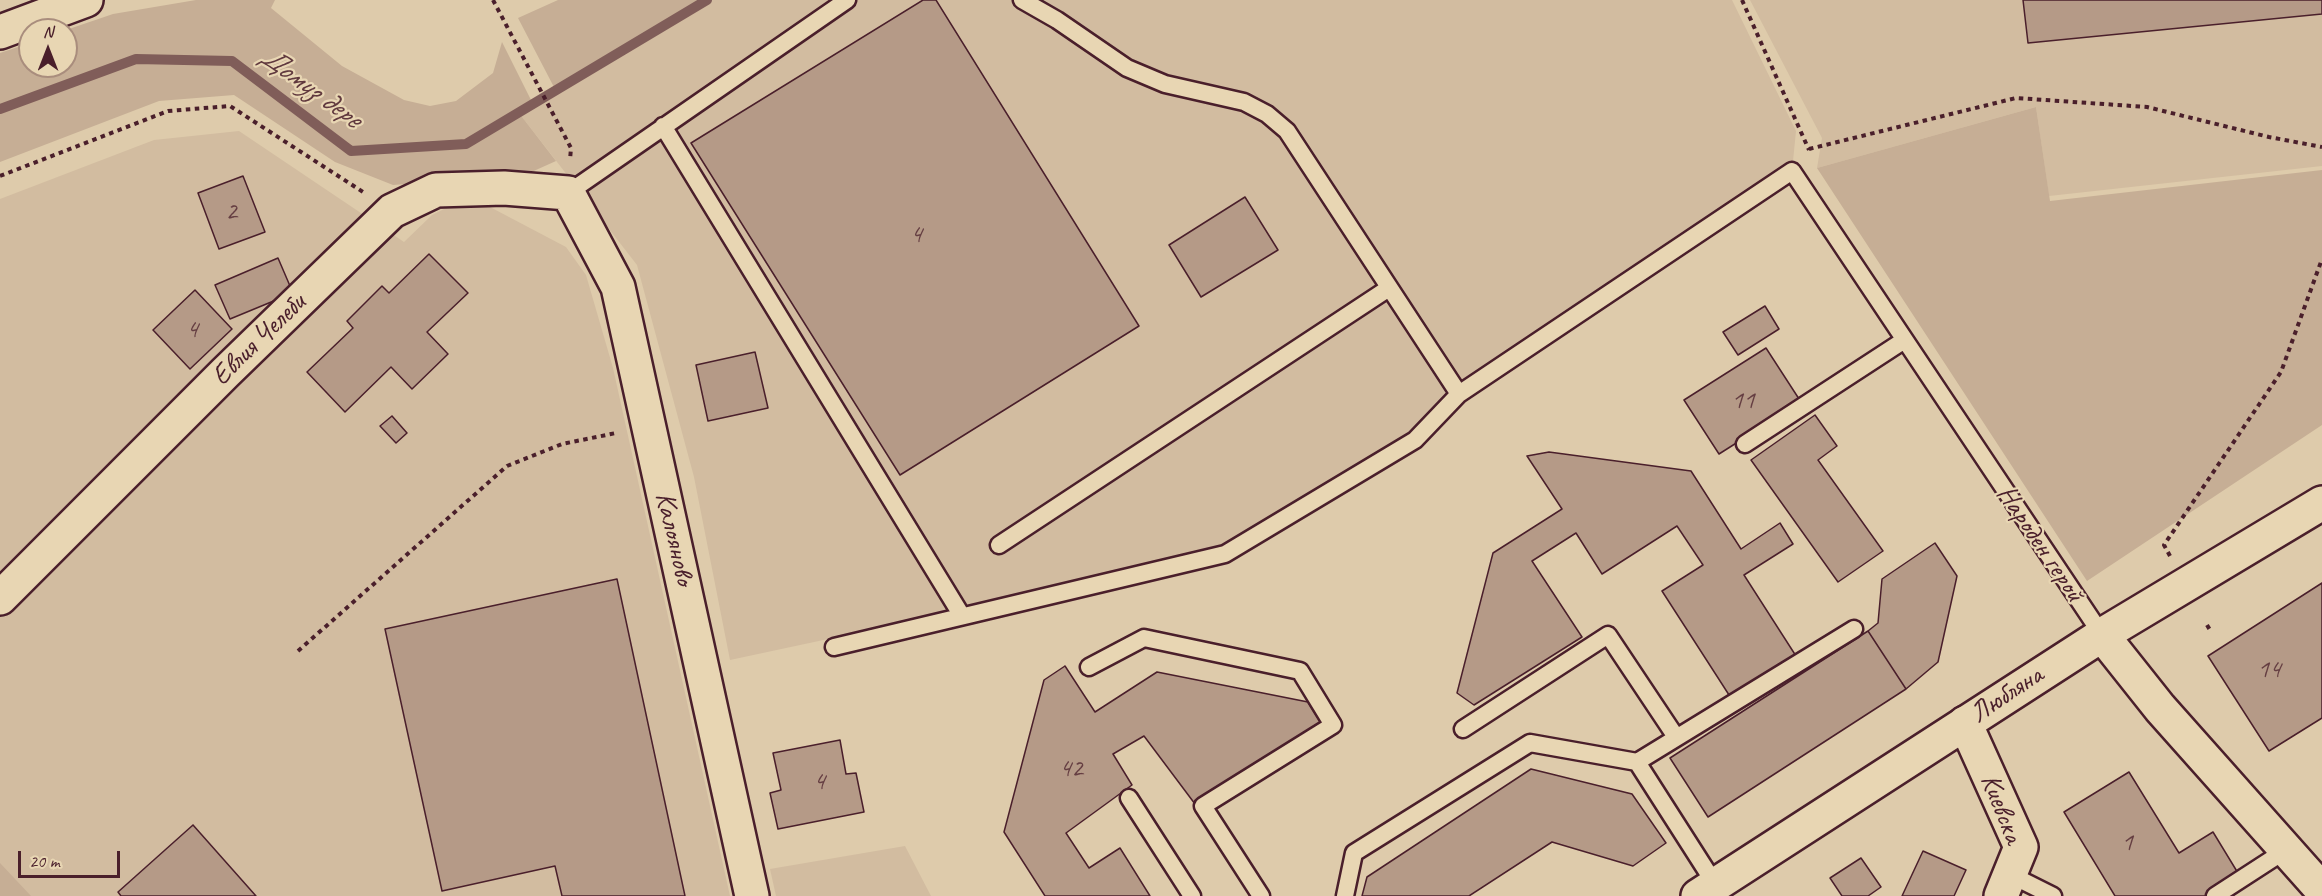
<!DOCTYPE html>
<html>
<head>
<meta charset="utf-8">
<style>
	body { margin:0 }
	#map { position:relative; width:2322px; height:896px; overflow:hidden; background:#decbab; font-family:Caveat,sans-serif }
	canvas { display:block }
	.north { position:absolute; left:18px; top:18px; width:60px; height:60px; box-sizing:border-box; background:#e8d6b3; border:2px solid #a98d7d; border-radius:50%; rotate:0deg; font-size:16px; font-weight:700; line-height:24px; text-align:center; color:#4a1f2b }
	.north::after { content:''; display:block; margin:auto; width:21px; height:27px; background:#4a1f2b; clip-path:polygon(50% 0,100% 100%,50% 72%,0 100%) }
	.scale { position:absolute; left:18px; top:851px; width:102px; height:27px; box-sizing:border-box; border:3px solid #4a1f2b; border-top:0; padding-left:8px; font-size:18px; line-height:21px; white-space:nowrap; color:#4a1f2b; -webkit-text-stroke:4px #e8d6b3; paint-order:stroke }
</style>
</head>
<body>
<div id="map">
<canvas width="2322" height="896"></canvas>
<div class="north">N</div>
<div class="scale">20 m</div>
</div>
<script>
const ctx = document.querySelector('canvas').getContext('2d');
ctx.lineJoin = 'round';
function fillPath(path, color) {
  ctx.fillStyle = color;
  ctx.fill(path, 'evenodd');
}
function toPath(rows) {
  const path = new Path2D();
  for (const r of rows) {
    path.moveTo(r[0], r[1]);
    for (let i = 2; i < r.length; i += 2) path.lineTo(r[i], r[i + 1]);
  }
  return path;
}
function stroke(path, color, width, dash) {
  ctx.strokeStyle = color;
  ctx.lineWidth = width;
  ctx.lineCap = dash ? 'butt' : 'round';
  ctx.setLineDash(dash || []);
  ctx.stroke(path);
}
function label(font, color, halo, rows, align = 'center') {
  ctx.font = font + ' Caveat,sans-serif';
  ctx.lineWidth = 4.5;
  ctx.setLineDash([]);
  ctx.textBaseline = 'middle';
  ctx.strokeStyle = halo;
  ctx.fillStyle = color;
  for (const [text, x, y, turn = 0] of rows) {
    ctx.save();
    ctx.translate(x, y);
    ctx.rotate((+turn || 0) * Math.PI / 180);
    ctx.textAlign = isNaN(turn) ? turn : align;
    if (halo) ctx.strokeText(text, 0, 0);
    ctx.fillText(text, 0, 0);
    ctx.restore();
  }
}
const built = toPath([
	[707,0,1732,0,1796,131,1792,171,1459,394,1415,440,1225,554,730,660,694,477,637,265,519,113],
	[1750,0,2322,0,2322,166,2049,196,2036,107,1817,168,1822,138],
	[239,131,404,242,432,215,450,206,472,203,490,207,566,247,586,275,613,368,730,896,0,896,0,199,154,140],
	[905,846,931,896,776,896,770,869]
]);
const green = toPath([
	[196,0,275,0,271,8,342,66,404,100,430,106,456,101,493,73,502,42,533,104,519,113,556,161,527,174,393,185,335,162,234,95,159,101,0,162,0,53,30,43,30,66,66,66,66,30,113,14],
	[558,0,708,0,556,91,518,18],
	[2036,107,2050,201,2322,170,2322,425,2087,581,1817,168],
	[0,863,31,896,0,896]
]);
const stream = toPath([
	[0,109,136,59,232,61,351,151,466,144,707,0]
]);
const building = toPath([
	[923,0,936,0,1139,326,900,475,691,143,923,0],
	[2023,0,2322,0,2322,14,2028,43,2023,0],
	[243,176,265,232,219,249,198,193,243,176],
	[1245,197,1278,250,1201,297,1169,245,1245,197],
	[429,254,468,293,427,332,448,354,412,389,391,367,345,412,307,372,353,328,347,321,382,286,389,293,429,254],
	[278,258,293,293,230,319,215,285,278,258],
	[195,290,232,329,190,369,153,330,195,290],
	[1765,306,1779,329,1738,355,1723,332,1765,306],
	[1766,348,1801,402,1719,454,1684,400,1766,348],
	[755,352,768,408,708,421,696,365,755,352],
	[1815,415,1837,446,1818,460,1883,551,1838,582,1751,460,1815,415],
	[392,416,407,433,396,443,380,426,392,416],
	[1549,452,1691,471,1741,549,1780,523,1793,544,1744,575,1796,656,1731,698,1662,591,1703,565,1677,526,1602,574,1576,533,1532,561,1582,637,1474,705,1457,693,1493,553,1562,509,1527,456,1549,452],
	[1935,543,1957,576,1938,662,1906,689,1868,631,1878,623,1882,579,1935,543],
	[617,579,685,896,562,896,555,866,442,891,385,629,617,579],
	[2322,583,2322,718,2269,751,2208,656,2322,583],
	[1868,631,1906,689,1708,817,1670,758,1868,631],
	[1065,666,1095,712,1157,672,1308,702,1321,723,1195,804,1144,736,1113,754,1132,785,1066,833,1089,868,1120,848,1150,896,1045,896,1004,832,1044,680,1065,666],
	[840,740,846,774,856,773,864,812,778,829,770,793,781,790,773,753,840,740],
	[1531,769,1632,794,1666,843,1633,866,1552,842,1469,896,1362,896,1367,877,1531,769],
	[2129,772,2179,853,2213,832,2241,878,2211,896,2115,896,2064,812,2129,772],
	[193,825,256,896,121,896,118,892,193,825],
	[1923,851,1966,870,1954,896,1902,896,1923,851],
	[1861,858,1881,887,1868,896,1842,896,1830,878,1861,858]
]);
const path = toPath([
	[493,0,571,148,570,160],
	[1742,0,1809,150],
	[1809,149,2016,98,2147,107,2269,137,2322,147],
	[0,176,168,111,230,106,363,192],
	[2170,556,2164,545,2281,372,2322,259],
	[2207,625,2210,630],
	[298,651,507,466,562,444,616,433]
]);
const lane = toPath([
	[1022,0,1057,20,1127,68,1165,84,1244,102,1267,114,1287,131,1459,394],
	[663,126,962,616],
	[568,193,847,0],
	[1745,444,1903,341],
	[999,545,1389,288],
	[834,647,1225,554,1415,440,1459,394,1792,171,2102,635],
	[1089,667,1144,638,1300,671,1333,725,1203,806,1261,896],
	[1463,729,1608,635,1676,737],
	[1637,762,1715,884],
	[1129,798,1192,896],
	[2011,875,2053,896],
	[1345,896,1354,853,1530,743,1637,762,1854,629],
	[2215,896,2286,850]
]);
const street = toPath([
	[0,32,86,0],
	[0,598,225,373,392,211,436,190,504,188,568,193,618,287,752,896],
	[1965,723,2021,847,2001,896]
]);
const secondary = toPath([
	[2102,635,2160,708,2322,890],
	[1698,896,2102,635,2322,503]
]);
const numberNames = [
	["2",231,212],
	["4",916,235],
	["4",192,330],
	["11",1743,401],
	["14",2269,670],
	["42",1071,769],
	["4",819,782],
	["1",2127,843]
];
const streetNames = [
	["Евлия Челеби",259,340,-44],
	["Калояново",674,539,77],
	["Народен герой",2040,544,56],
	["Любляна",2007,695,-33],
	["Киевска",2001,809,69]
];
const waterNames = [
	["Домуз дере",310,88,36]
];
fillPath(built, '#d2bca0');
fillPath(green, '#c6ae95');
stroke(stream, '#805d59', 10);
fillPath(building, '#b59a87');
stroke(building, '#4a1f2b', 1.5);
stroke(lane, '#4a1f2b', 21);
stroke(street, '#4a1f2b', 38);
stroke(secondary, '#4a1f2b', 38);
stroke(path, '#4a1f2b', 4, [4.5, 4.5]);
stroke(lane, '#e8d6b3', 16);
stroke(street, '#e8d6b3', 33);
stroke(secondary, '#e8d6b3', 33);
label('26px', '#653e42', null, numberNames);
label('28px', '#4a1f2b', '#e8d6b3', streetNames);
label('italic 30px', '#60393e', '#e8d6b3', waterNames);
</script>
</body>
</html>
